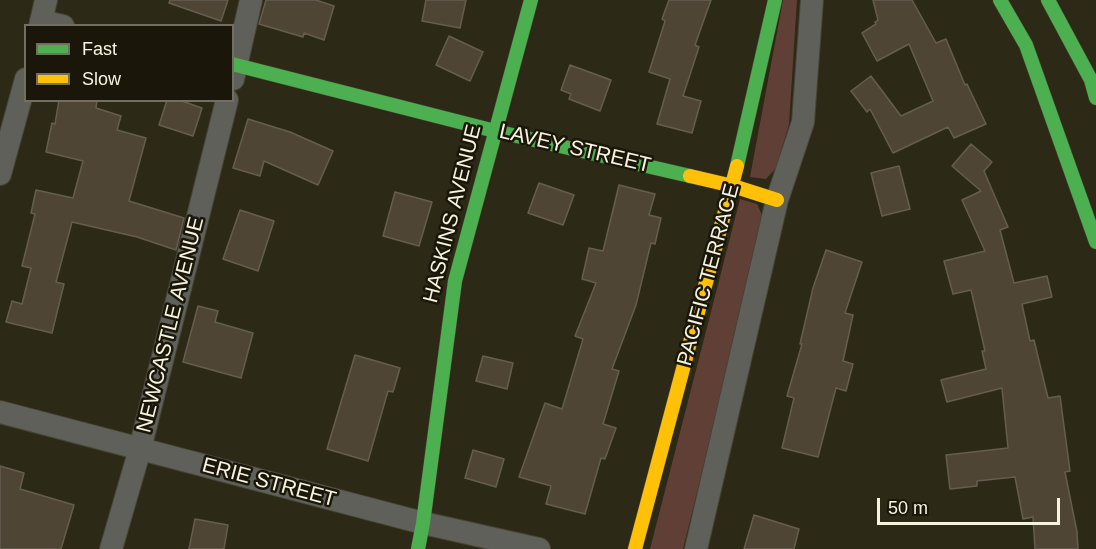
<!DOCTYPE html>
<html>
<head>
<meta charset="utf-8">
<style>
	body { margin:0 }
	#map { position:relative; width:1096px; height:549px; overflow:hidden; background:#2d2917; font-family:Helvetica,sans-serif }
	canvas { display:block }
	.legend { position:absolute; left:24px; top:24px; width:210px; height:78px; box-sizing:border-box; background:#1a170a; border:2px solid #726f60; margin:0; padding:8px 10px; list-style:none; font-size:18px; color:#f6f3e0 }
	.legend li { display:flex; align-items:center; gap:12px; height:30px }
	.legend b { width:30px; border:2px solid #726f60 }
	.scale { position:absolute; left:877px; top:498px; width:183px; height:27px; box-sizing:border-box; border:3px solid #f6f3e0; border-top:0; padding-left:8px; font-size:18px; line-height:21px; white-space:nowrap; color:#f6f3e0; -webkit-text-stroke:4px #1a170a; paint-order:stroke }
</style>
</head>
<body>
<div id="map">
<canvas width="1096" height="549"></canvas>
<ul class="legend">
<li><b style="height:8px;background:#4caf50"></b>Fast</li>
<li><b style="height:8px;background:#ffc107"></b>Slow</li>
</ul>
<div class="scale">50 m</div>
</div>
<script>
const ctx = document.querySelector('canvas').getContext('2d');
ctx.lineJoin = 'round';
function fillPath(path, color) {
  ctx.fillStyle = color;
  ctx.fill(path, 'evenodd');
}
function toPath(rows) {
  const path = new Path2D();
  for (const r of rows) {
    path.moveTo(r[0], r[1]);
    for (let i = 2; i < r.length; i += 2) path.lineTo(r[i], r[i + 1]);
  }
  return path;
}
function stroke(path, color, width, dash) {
  ctx.strokeStyle = color;
  ctx.lineWidth = width;
  ctx.lineCap = dash ? 'butt' : 'round';
  ctx.setLineDash(dash || []);
  ctx.stroke(path);
}
function label(font, color, halo, rows, align = 'center') {
  ctx.font = font + ' Helvetica,sans-serif';
  ctx.lineWidth = 5;
  ctx.setLineDash([]);
  ctx.textBaseline = 'middle';
  ctx.strokeStyle = halo;
  ctx.fillStyle = color;
  for (const [text, x, y, turn = 0] of rows) {
    ctx.save();
    ctx.translate(x, y);
    ctx.rotate((+turn || 0) * Math.PI / 180);
    ctx.textAlign = isNaN(turn) ? turn : align;
    if (halo) ctx.strokeText(text, 0, 0);
    ctx.fillText(text, 0, 0);
    ctx.restore();
  }
}
const green = toPath([
	[783,0,797,0,789,124,776,168,766,179,750,177],
	[740,199,757,204,764,220,683,549,650,549]
]);
const building = toPath([
	[170,0,228,0,221,21,169,3,170,0],
	[266,0,316,0,334,6,324,40,304,33,303,37,259,24,266,0],
	[426,0,466,0,460,28,422,21,426,0],
	[669,0,711,0,695,45,699,47,683,96,701,101,692,133,657,124,670,79,649,72,665,21,662,19,669,0],
	[873,0,912,0,936,43,946,39,965,85,967,84,986,124,954,138,948,127,893,153,870,109,867,112,851,91,871,76,901,116,933,101,909,44,877,61,862,33,876,24,875,22,878,20,873,0],
	[449,36,483,52,470,81,436,65,449,36],
	[570,65,611,80,600,111,569,99,571,94,561,90,570,65],
	[59,100,97,100,96,108,121,116,117,130,146,138,129,201,184,218,176,250,137,237,72,222,56,282,64,284,52,333,6,322,12,301,22,304,31,268,22,266,35,214,31,213,36,190,73,198,83,161,46,152,52,123,55,124,59,100],
	[167,100,179,100,202,108,193,136,159,125,167,100],
	[248,119,290,132,333,151,318,185,264,161,260,176,233,168,248,119],
	[971,144,992,162,984,171,1008,227,1000,230,1014,283,1047,276,1052,297,1022,304,1030,341,1034,340,1048,398,1060,396,1070,471,1065,472,1077,532,1078,549,1035,549,1033,517,1023,519,1015,477,977,481,977,486,950,489,946,455,1008,448,1002,388,947,402,941,380,986,369,982,351,985,351,971,290,953,294,944,261,985,251,962,200,981,191,952,166,971,144],
	[899,166,910,209,882,216,871,173,899,166],
	[539,183,574,195,563,225,528,213,539,183],
	[619,185,655,194,649,215,661,218,655,244,651,243,636,305,612,369,619,371,603,424,616,428,605,459,601,458,585,514,546,504,551,486,519,477,545,403,562,409,583,339,575,336,596,283,582,279,589,248,603,251,619,185],
	[395,192,432,202,419,246,383,236,395,192],
	[240,210,274,221,258,271,223,259,240,210],
	[826,250,862,262,845,313,853,315,843,361,853,364,846,391,836,388,818,457,782,448,794,398,787,396,802,344,800,344,813,288,826,250],
	[198,306,218,311,215,322,253,333,241,378,183,362,198,306],
	[355,355,400,368,393,392,388,391,368,461,327,449,355,355],
	[483,356,513,363,507,389,476,381,483,356],
	[473,450,504,459,496,487,465,478,473,450],
	[0,466,24,473,20,489,74,505,61,549,0,549,0,466],
	[754,515,799,529,794,549,744,549,754,515],
	[195,519,228,525,224,549,189,549,195,519]
]);
const street = toPath([
	[41,21,63,26],
	[40,26,46,0],
	[233,79,251,0],
	[0,174,26,79],
	[0,412,423,523,539,549],
	[111,549,140,449,227,100],
	[696,549,777,200,803,122,812,0]
]);
const fast = toPath([
	[1000,0,1026,45,1096,242],
	[1048,0,1091,80,1096,98],
	[232,64,495,131,690,176],
	[737,166,775,0],
	[418,549,423,523,455,281,531,0]
]);
const slow = toPath([
	[690,176,733,186,777,200],
	[635,549,737,166]
]);
const streetNames = [
	["LAVEY STREET",575,149,13],
	["HASKINS AVENUE",453,214,-76],
	["PACIFIC TERRACE",709,275,-75],
	["NEWCASTLE AVENUE",171,325,-76],
	["ERIE STREET",269,483,15]
];
fillPath(green, '#604036');
fillPath(building, '#4f4534');
stroke(building, '#655e50', 1.5);
stroke(street, '#474435', 24);
stroke(fast, '#474435', 15);
stroke(slow, '#474435', 15);
stroke(street, '#5e6059', 22);
stroke(fast, '#4caf50', 14);
stroke(slow, '#ffc107', 14);
label('21px', '#f6f3e0', '#1a170a', streetNames);
</script>
</body>
</html>
